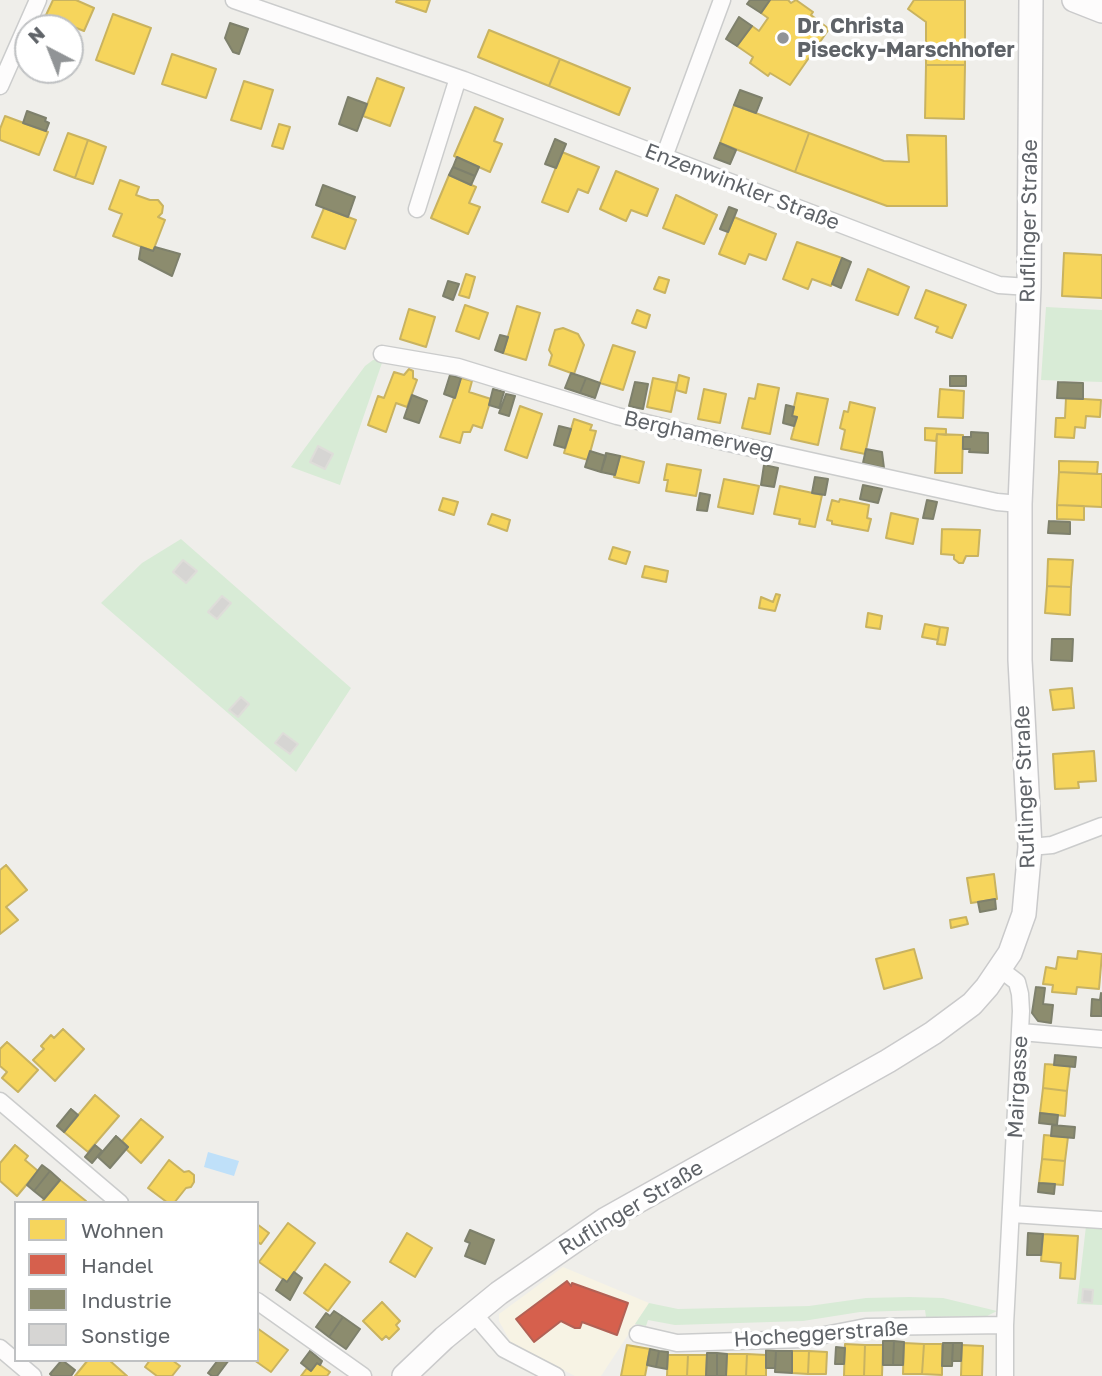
<!DOCTYPE html>
<html>
<head>
<meta charset="utf-8">
<style>
	body { margin:0 }
	#map { position:relative; width:1102px; height:1376px; overflow:hidden; background:#efeeea; font-family:"Golos Text",sans-serif }
	canvas { display:block }
	.legend { position:absolute; left:14px; top:1201px; width:245px; height:161px; box-sizing:border-box; background:#fff; border:2px solid #bfc1c3; margin:0; padding:9px 12px; list-style:none; font-size:21px; color:#5f6368 }
	.legend li { display:flex; align-items:center; gap:14px; height:35px }
	.legend b { width:35px; border:2px solid #bfc1c3 }
	.north { position:absolute; left:14px; top:14px; width:70px; height:70px; box-sizing:border-box; background:#fff; border:2px solid #bfc1c3; border-radius:50%; rotate:318deg; font-size:19px; font-weight:700; line-height:28px; text-align:center; color:#5f6368 }
	.north::after { content:''; display:block; margin:auto; width:24px; height:32px; background:#919496; clip-path:polygon(50% 0,100% 100%,50% 72%,0 100%) }
</style>
</head>
<body>
<div id="map">
<canvas width="1102" height="1376"></canvas>
<ul class="legend">
<li><b style="height:19px;background:#f6d55c"></b>Wohnen</li>
<li><b style="height:19px;background:#d6604d"></b>Handel</li>
<li><b style="height:19px;background:#8c8c6e"></b>Industrie</li>
<li><b style="height:19px;background:#d6d5d3"></b>Sonstige</li>
</ul>
<div class="north">N</div>
</div>
<script>
const ctx = document.querySelector('canvas').getContext('2d');
ctx.lineJoin = 'round';
function fillPath(path, color) {
  ctx.fillStyle = color;
  ctx.fill(path, 'evenodd');
}
function toPath(rows) {
  const path = new Path2D();
  for (const r of rows) {
    path.moveTo(r[0], r[1]);
    for (let i = 2; i < r.length; i += 2) path.lineTo(r[i], r[i + 1]);
  }
  return path;
}
function stroke(path, color, width, dash) {
  ctx.strokeStyle = color;
  ctx.lineWidth = width;
  ctx.lineCap = dash ? 'butt' : 'round';
  ctx.setLineDash(dash || []);
  ctx.stroke(path);
}
function label(font, color, halo, rows, align = 'center') {
  ctx.font = font + ' "Golos Text",sans-serif';
  ctx.lineWidth = 7;
  ctx.setLineDash([]);
  ctx.textBaseline = 'middle';
  ctx.strokeStyle = halo;
  ctx.fillStyle = color;
  for (const [text, x, y, turn = 0] of rows) {
    ctx.save();
    ctx.translate(x, y);
    ctx.rotate((+turn || 0) * Math.PI / 180);
    ctx.textAlign = isNaN(turn) ? turn : align;
    if (halo) ctx.strokeText(text, 0, 0);
    ctx.fillText(text, 0, 0);
    ctx.restore();
  }
}
const commercial = toPath([
	[563,1267,649,1303,601,1376,575,1376,511,1343,499,1321,499,1314]
]);
const green = toPath([
	[1046,307,1102,310,1102,382,1041,380],
	[373,360,383,360,340,485,291,467,365,366],
	[181,539,351,688,296,772,101,603,142,563],
	[1086,1226,1102,1227,1102,1305,1077,1304],
	[909,1297,943,1298,997,1311,987,1316,926,1317,925,1310,860,1312,803,1321,675,1325,648,1320,646,1326,635,1324,649,1303,678,1309,809,1306,866,1298]
]);
const water = toPath([
	[208,1152,239,1161,234,1176,204,1167]
]);
const homes = toPath([
	[53,0,76,0,94,8,84,31,74,27,70,35,70,28,40,28,53,0],
	[397,0,430,0,426,12,396,2,397,0],
	[770,0,788,0,791,3,796,0,813,12,811,15,829,29,790,85,770,73,768,76,750,63,753,57,737,46,752,26,759,31,768,18,761,13,770,0],
	[914,0,965,0,965,65,926,65,926,22,908,9,914,0],
	[113,14,151,28,134,74,96,60,113,14],
	[489,30,560,59,549,86,478,57,489,30],
	[172,54,216,69,206,98,162,84,172,54],
	[560,59,630,88,619,115,549,86,560,59],
	[926,65,965,65,964,119,925,118,926,65],
	[377,78,404,88,390,126,363,116,377,78],
	[244,81,273,90,261,129,231,120,244,81],
	[734,105,809,133,795,172,720,143,734,105],
	[475,107,503,119,494,141,502,144,490,172,454,156,475,107],
	[5,116,48,132,39,155,0,140,0,129,5,116],
	[279,124,290,127,283,149,272,146,279,124],
	[68,133,88,140,75,178,54,170,68,133],
	[809,133,884,161,909,162,907,135,946,136,947,206,887,206,795,172,809,133],
	[88,140,106,147,93,184,75,178,88,140],
	[562,152,599,167,588,193,578,189,568,212,542,202,562,152],
	[616,171,658,189,647,216,631,210,626,221,600,209,616,171],
	[449,175,476,187,469,203,480,207,468,234,431,218,449,175],
	[120,180,139,187,136,195,150,200,158,200,163,206,162,213,158,217,165,220,153,251,113,236,122,214,109,209,120,180],
	[676,195,717,215,704,244,663,228,676,195],
	[324,208,356,220,345,249,312,237,324,208],
	[734,217,776,234,766,260,749,254,745,264,719,254,734,217],
	[797,242,842,258,831,286,812,279,808,289,783,279,797,242],
	[1064,253,1102,255,1102,298,1062,296,1064,253],
	[868,269,909,287,898,315,856,300,868,269],
	[466,274,475,277,469,298,459,295,466,274],
	[659,277,669,280,665,293,654,289,659,277],
	[926,290,966,305,952,338,936,332,938,327,915,318,926,290],
	[465,305,488,313,479,339,456,331,465,305],
	[517,306,540,313,526,360,503,353,517,306],
	[409,309,435,317,426,347,400,339,409,309],
	[637,310,650,315,646,328,632,323,637,310],
	[563,328,578,334,584,345,574,374,549,365,552,355,549,350,555,330,563,328],
	[613,345,635,352,623,390,600,383,613,345],
	[409,369,413,371,413,378,417,380,407,407,396,403,386,432,368,425,378,396,384,398,394,372,404,375,409,369],
	[679,375,689,378,686,393,676,390,679,375],
	[461,378,472,381,469,392,491,399,482,428,473,425,470,432,463,432,460,443,440,437,461,378],
	[653,378,677,383,671,412,647,407,653,378],
	[758,384,779,388,770,434,742,428,749,398,755,399,758,384],
	[704,389,726,394,720,423,698,419,704,389],
	[940,389,964,391,963,418,938,417,940,389],
	[797,393,828,399,818,445,791,439,797,417,792,416,797,393],
	[1066,398,1101,400,1100,417,1086,416,1085,428,1075,427,1074,438,1055,437,1056,418,1065,418,1066,398],
	[850,402,875,408,865,454,841,449,845,430,840,428,844,411,848,412,850,402],
	[520,406,542,414,527,458,505,450,520,406],
	[574,419,592,425,590,430,596,431,588,460,564,453,574,419],
	[925,428,946,429,946,435,937,434,936,441,925,440,925,428],
	[937,434,963,435,962,473,935,473,937,434],
	[620,456,644,462,639,483,614,477,620,456],
	[1059,461,1098,462,1097,474,1059,472,1059,461],
	[667,464,701,470,696,496,666,491,668,480,664,480,667,464],
	[1059,472,1102,474,1102,507,1057,505,1059,472],
	[724,479,759,486,753,514,718,507,724,479],
	[780,486,822,495,815,527,799,524,800,519,774,514,780,486],
	[443,498,458,502,454,515,439,510,443,498],
	[840,499,869,505,867,518,871,519,868,531,832,524,832,521,827,520,832,500,839,502,840,499],
	[1057,505,1084,506,1084,520,1057,519,1057,505],
	[891,513,918,519,913,544,886,538,891,513],
	[492,514,510,520,507,531,488,524,492,514],
	[942,529,980,530,978,556,966,556,963,563,959,563,954,559,954,555,941,554,942,529],
	[613,547,630,552,626,564,609,559,613,547],
	[1048,559,1073,560,1071,587,1047,586,1048,559],
	[645,566,668,571,666,582,642,577,645,566],
	[1047,586,1071,587,1070,615,1045,613,1047,586],
	[776,594,780,595,775,611,759,608,761,597,773,602,776,594],
	[868,613,882,616,880,629,866,627,868,613],
	[925,624,940,627,938,640,922,637,925,624],
	[940,627,948,628,945,645,937,644,940,627],
	[1072,688,1074,708,1053,710,1050,690,1072,688],
	[1094,751,1096,781,1078,782,1079,788,1055,789,1053,754,1094,751],
	[6,865,27,890,6,907,18,920,0,934,0,870,6,865],
	[994,874,997,899,971,903,967,878,994,874],
	[966,917,968,924,951,928,950,920,966,917],
	[914,949,922,978,884,989,876,959,914,949],
	[1078,951,1102,954,1099,989,1077,987,1076,994,1052,992,1053,985,1043,984,1046,967,1056,969,1058,957,1077,959,1078,951],
	[63,1029,84,1049,55,1081,33,1060,44,1049,41,1046,51,1035,54,1038,63,1029],
	[7,1042,38,1070,18,1092,2,1078,7,1072,0,1066,0,1049,7,1042],
	[1045,1064,1070,1066,1067,1091,1043,1088,1045,1064],
	[1043,1088,1067,1091,1065,1116,1040,1113,1043,1088],
	[95,1095,119,1116,88,1152,64,1132,95,1095],
	[141,1119,163,1137,141,1163,126,1149,128,1147,122,1141,141,1119],
	[1044,1135,1068,1137,1065,1161,1042,1159,1044,1135],
	[15,1145,28,1156,25,1160,38,1171,17,1196,0,1181,0,1163,15,1145],
	[1042,1159,1065,1161,1063,1185,1039,1183,1042,1159],
	[169,1160,184,1172,189,1171,194,1175,194,1182,191,1187,186,1188,174,1203,168,1203,148,1188,169,1160],
	[60,1180,86,1201,85,1203,41,1203,60,1180],
	[288,1223,315,1243,287,1282,259,1262,288,1223],
	[257,1224,269,1233,261,1244,257,1242,257,1224],
	[407,1233,432,1248,415,1277,390,1262,407,1233],
	[1043,1234,1078,1236,1075,1279,1060,1278,1061,1263,1041,1261,1043,1234],
	[325,1264,350,1282,328,1311,304,1293,325,1264],
	[382,1302,400,1321,396,1325,399,1329,389,1339,386,1336,382,1340,363,1321,382,1302],
	[257,1328,288,1350,271,1372,254,1360,257,1360,257,1328],
	[904,1343,924,1344,922,1374,903,1374,904,1343],
	[845,1344,865,1345,864,1376,844,1376,845,1344],
	[924,1344,942,1344,942,1375,922,1374,924,1344],
	[627,1345,650,1349,645,1376,621,1376,627,1345],
	[865,1345,883,1345,882,1376,864,1376,865,1345],
	[962,1345,983,1346,982,1376,961,1376,962,1345],
	[792,1351,809,1351,808,1374,792,1373,792,1351],
	[809,1351,827,1352,826,1374,808,1374,809,1351],
	[727,1354,747,1354,746,1376,726,1376,727,1354],
	[747,1354,766,1355,766,1376,746,1376,747,1354],
	[668,1355,688,1355,687,1376,667,1376,668,1355],
	[688,1355,707,1355,706,1376,687,1376,688,1355],
	[88,1360,109,1360,127,1376,75,1376,88,1360],
	[150,1360,172,1360,180,1366,172,1376,157,1376,145,1367,150,1360],
	[317,1363,330,1372,327,1376,301,1376,307,1368,311,1371,317,1363]
]);
const shops = toPath([
	[567,1281,571,1286,572,1283,628,1303,617,1335,582,1322,580,1328,575,1328,561,1321,534,1342,516,1319,567,1281]
]);
const industry = toPath([
	[750,0,770,0,761,13,747,4,750,0],
	[739,17,752,26,737,46,726,39,739,17],
	[230,23,248,29,239,54,233,52,225,38,230,23],
	[740,90,762,98,756,113,734,105,740,90],
	[348,97,367,104,357,131,339,124,348,97],
	[27,111,46,118,45,121,49,123,46,131,23,123,27,111],
	[555,139,566,144,556,168,545,164,555,139],
	[720,143,736,150,730,164,714,158,720,143],
	[457,157,479,167,475,176,453,167,457,157],
	[453,167,475,176,471,185,449,175,453,167],
	[323,185,355,197,348,217,316,205,323,185],
	[729,207,737,210,728,232,720,229,729,207],
	[141,247,153,251,155,247,180,254,172,276,139,259,141,247],
	[842,258,851,262,841,288,832,284,842,258],
	[448,281,459,284,453,300,443,296,448,281],
	[500,335,508,337,503,353,495,350,500,335],
	[571,373,586,378,580,393,565,388,571,373],
	[450,375,461,378,455,398,444,394,450,375],
	[950,376,966,376,966,386,950,386,950,376],
	[586,378,600,383,595,398,580,393,586,378],
	[635,382,648,384,643,409,629,406,635,382],
	[1058,382,1083,383,1083,399,1057,398,1058,382],
	[493,389,504,392,499,408,489,405,493,389],
	[506,394,515,396,509,416,499,413,506,394],
	[412,395,427,401,419,423,404,418,412,395],
	[786,405,794,407,792,416,797,417,794,426,783,423,786,405],
	[559,426,571,429,565,448,554,445,559,426],
	[971,432,988,433,988,453,969,452,970,449,963,449,963,437,971,437,971,432],
	[866,449,882,452,884,468,863,463,866,449],
	[590,451,606,456,601,472,585,467,590,451],
	[606,453,620,456,615,475,601,472,606,453],
	[764,465,778,468,774,487,761,485,764,465],
	[815,477,828,479,825,495,812,493,815,477],
	[863,485,882,489,878,503,860,499,863,485],
	[700,493,710,495,707,511,697,510,700,493],
	[927,500,937,502,933,519,923,518,927,500],
	[1049,521,1070,522,1070,534,1048,533,1049,521],
	[1052,639,1073,639,1072,661,1051,660,1052,639],
	[995,899,996,909,980,912,978,902,995,899],
	[1036,987,1045,988,1043,1004,1053,1005,1051,1023,1038,1021,1032,1013,1036,987],
	[1101,993,1102,1016,1091,1016,1092,999,1100,1000,1101,993],
	[1055,1055,1076,1057,1075,1067,1054,1065,1055,1055],
	[71,1109,78,1115,64,1132,57,1126,71,1109],
	[1040,1113,1058,1115,1057,1125,1039,1123,1040,1113],
	[1052,1125,1075,1127,1074,1138,1051,1136,1052,1125],
	[116,1136,128,1147,110,1168,98,1157,116,1136],
	[95,1145,102,1151,92,1163,85,1157,95,1145],
	[42,1165,50,1171,34,1191,27,1185,42,1165],
	[50,1171,60,1180,44,1199,34,1191,50,1171],
	[1039,1183,1055,1184,1054,1194,1038,1192,1039,1183],
	[470,1230,494,1240,485,1264,465,1256,470,1243,465,1241,470,1230],
	[1028,1233,1043,1234,1041,1255,1027,1255,1028,1233],
	[294,1272,302,1278,290,1300,276,1290,283,1279,287,1282,294,1272],
	[334,1311,343,1317,329,1337,316,1327,326,1313,330,1316,334,1311],
	[343,1317,360,1329,346,1349,329,1337,343,1317],
	[883,1341,894,1341,893,1365,883,1365,883,1341],
	[894,1341,904,1342,903,1365,893,1365,894,1341],
	[943,1343,953,1343,952,1366,942,1366,943,1343],
	[953,1343,962,1343,961,1361,952,1361,953,1343],
	[836,1347,845,1348,844,1364,835,1364,836,1347],
	[650,1349,659,1351,656,1367,647,1365,650,1349],
	[766,1350,776,1351,775,1368,766,1368,766,1350],
	[310,1351,322,1361,320,1365,317,1363,311,1371,301,1363,310,1351],
	[659,1351,668,1352,667,1369,656,1367,659,1351],
	[776,1351,792,1351,792,1373,775,1372,776,1351],
	[707,1353,717,1353,717,1376,706,1376,707,1353],
	[717,1353,727,1354,726,1376,717,1376,717,1353],
	[62,1360,75,1370,71,1376,52,1376,50,1374,62,1360],
	[218,1360,229,1360,217,1376,212,1376,208,1373,218,1360]
]);
const building = toPath([
	[318,446,333,454,325,469,310,462,318,446],
	[183,560,197,571,186,583,173,572,183,560],
	[222,596,231,603,217,619,208,612,222,596],
	[241,697,249,704,238,717,229,710,241,697],
	[283,733,298,744,290,754,275,743,283,733],
	[1083,1289,1093,1290,1092,1303,1082,1302,1083,1289]
]);
const street = toPath([
	[234,0,464,80,999,285,1029,287],
	[0,86,38,0],
	[664,157,722,0],
	[417,209,458,78],
	[382,354,458,367,617,416,729,443,997,502,1020,504],
	[1030,847,1052,845,1102,826],
	[1000,969,1017,982,1020,994,1021,1011,1005,1325,1005,1376],
	[1021,1032,1102,1039],
	[0,1101,120,1203],
	[1012,1214,1102,1220],
	[257,1301,363,1376],
	[473,1313,504,1349,556,1376],
	[638,1334,677,1343,804,1339,866,1327,1005,1325],
	[0,1348,33,1376]
]);
const secondary = toPath([
	[1074,0,1102,11],
	[404,1376,444,1338,499,1293,606,1219,888,1061,933,1033,972,1004,987,987,1010,953,1024,914,1030,847,1020,660,1020,504,1029,287,1031,0]
]);
const markers = [
	[783,38,7,"#919496"]
];
const poiNames = [
	["Dr. Christa",797,26],
	["Pisecky-Marschhofer",797,50]
];
const streetNames = [
	["Enzenwinkler Straße",742,187,21],
	["Ruflinger Straße",1029,221,-89],
	["Berghamerweg",699,435,13],
	["Ruflinger Straße",1025,787,-92],
	["Mairgasse",1018,1087,-87],
	["Ruflinger Straße",631,1208,-31],
	["Hocheggerstraße",821,1334,-4]
];
fillPath(commercial, '#f7f3e4');
fillPath(green, '#d8ebd6');
fillPath(water, '#bfe0f9');
fillPath(homes, '#f6d55c');
stroke(homes, '#c9b360', 2);
fillPath(shops, '#d6604d');
stroke(shops, '#b26155', 2);
fillPath(industry, '#8c8c6e');
stroke(industry, '#7e806c', 2);
fillPath(building, '#d6d5d3');
stroke(building, '#deddd9', 2);
stroke(street, '#cbcccc', 19);
stroke(secondary, '#cacacb', 26);
stroke(street, '#fdfcfc', 16);
stroke(secondary, '#fdfcfc', 23);
for (const [x, y, r, color] of markers) {
  const dot = new Path2D();
  dot.arc(x, y, r, 0, 2 * Math.PI);
  ctx.fillStyle = color;
  ctx.fill(dot);
  stroke(dot, '#fff', 2.5);
}
label('bold 21px', '#5f6368', '#fff', poiNames, 'left');
label('21px', '#5f6368', '#fff', streetNames);
</script>
</body>
</html>
